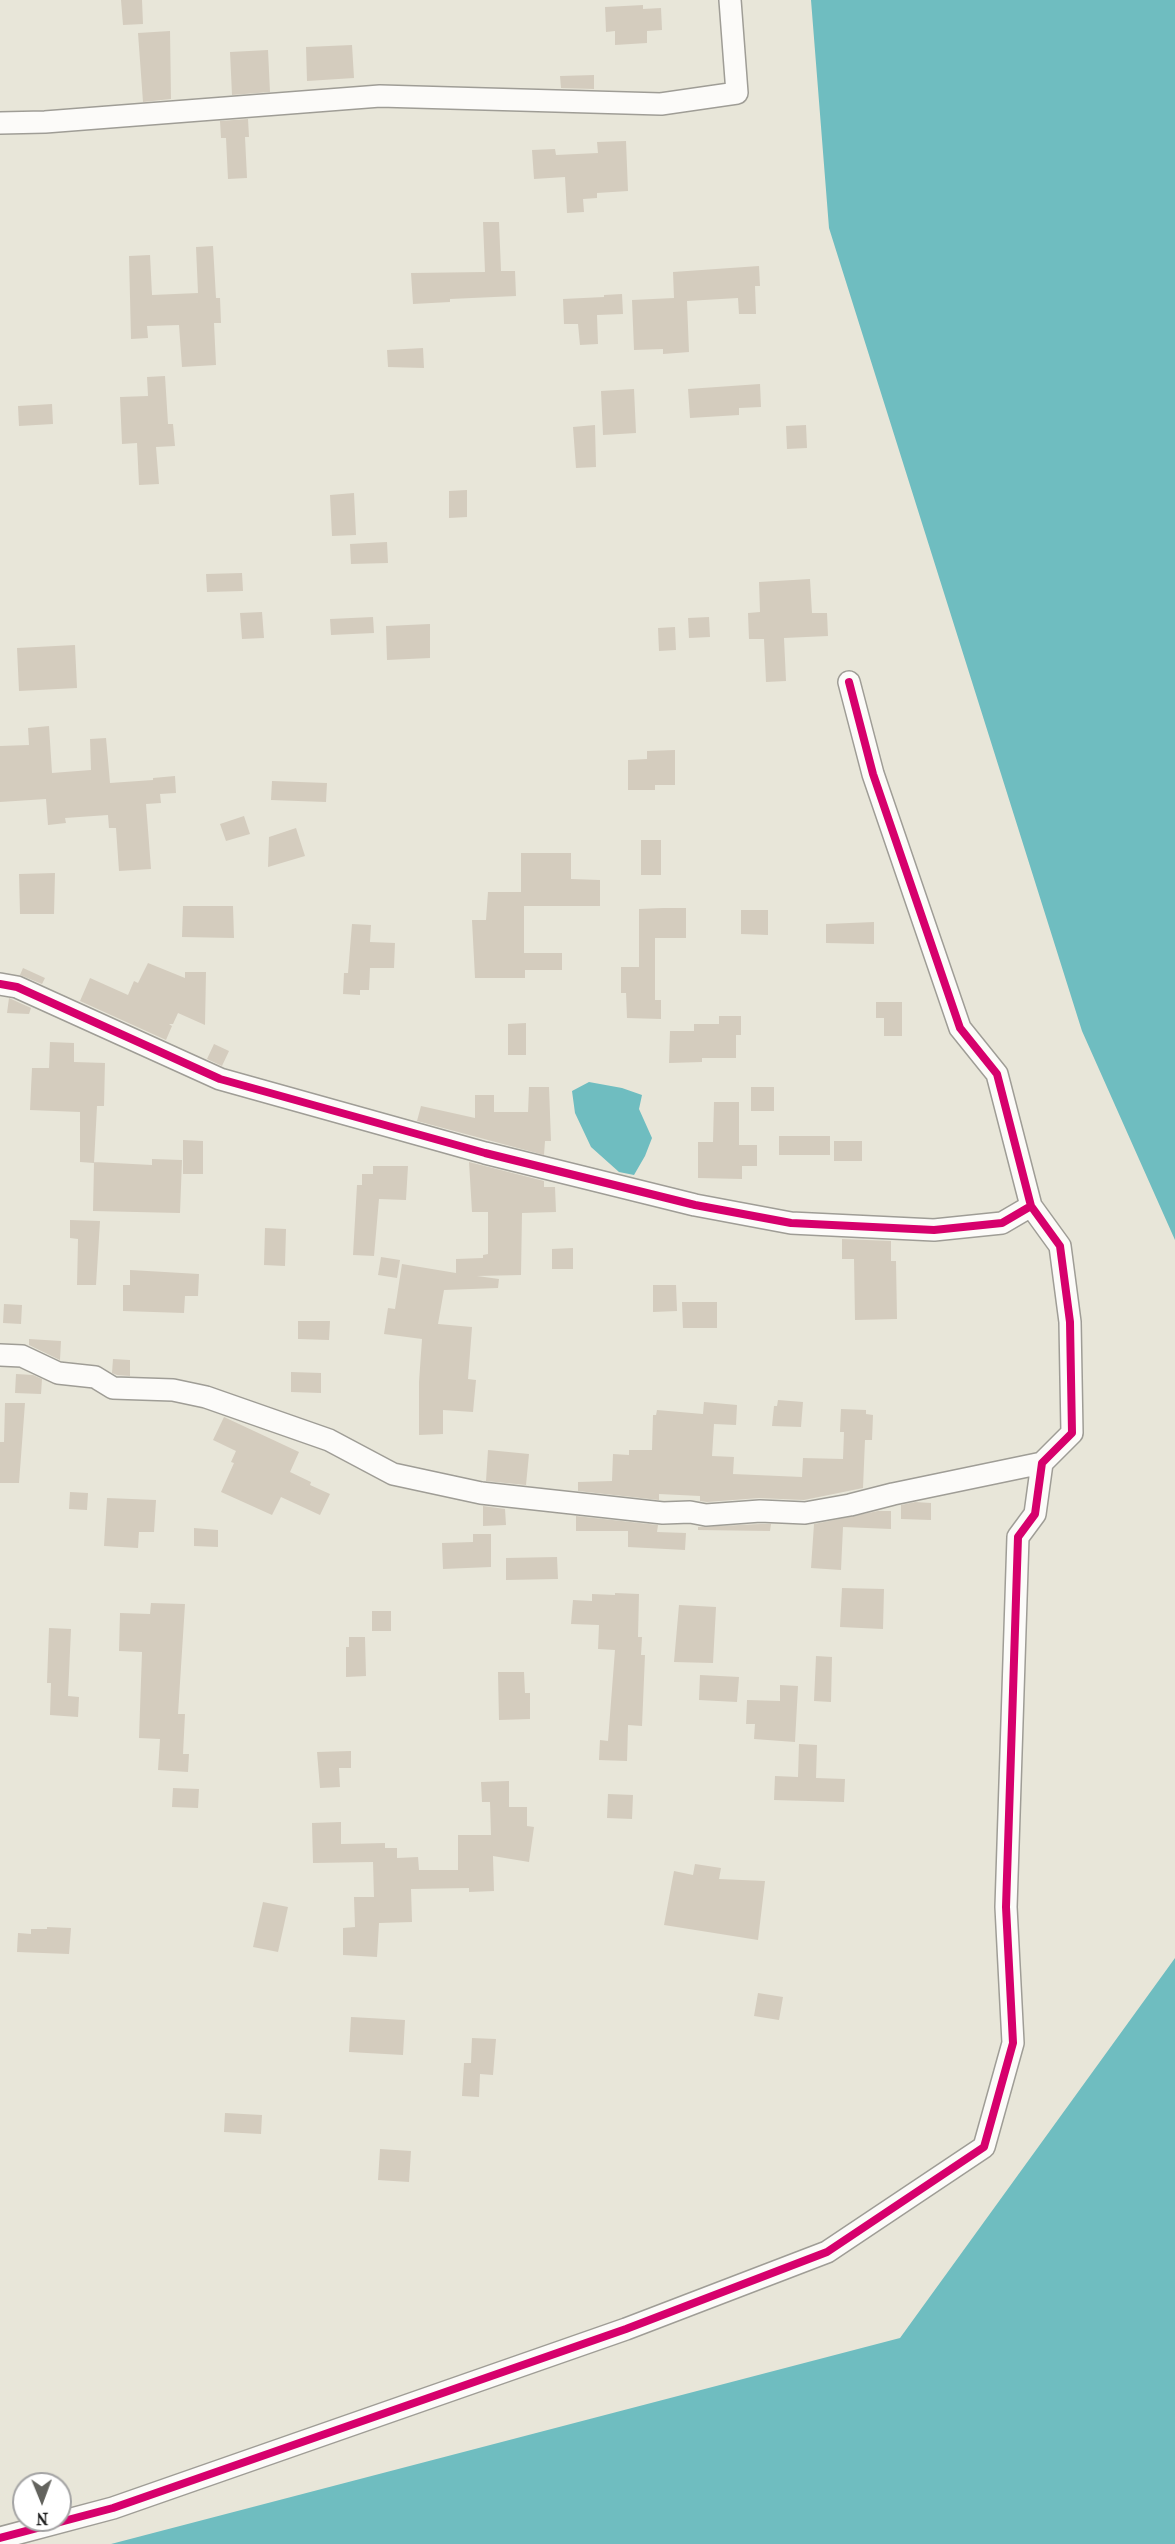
<!DOCTYPE html>
<html>
<head>
<meta charset="utf-8">
<style>
	body { margin:0 }
	#map { position:relative; width:1175px; height:2544px; overflow:hidden; background:#e8e6d9; font-family:"IM FELL French Canon",serif }
	canvas { display:block }
	.north { position:absolute; left:12px; top:2472px; width:60px; height:60px; box-sizing:border-box; background:#fff; border:2px solid #a4a4a4; border-radius:50%; rotate:179deg; font-size:16px; font-weight:700; line-height:24px; text-align:center; color:#1c1c1c }
	.north::after { content:''; display:block; margin:auto; width:21px; height:27px; background:#63635e; clip-path:polygon(50% 0,100% 100%,50% 72%,0 100%) }
</style>
</head>
<body>
<div id="map">
<canvas width="1175" height="2544"></canvas>
<div class="north">N</div>
</div>
<script>
const ctx = document.querySelector('canvas').getContext('2d');
ctx.lineJoin = 'round';
function fillPath(path, color) {
  ctx.fillStyle = color;
  ctx.fill(path, 'evenodd');
}
function toPath(rows) {
  const path = new Path2D();
  for (const r of rows) {
    path.moveTo(r[0], r[1]);
    for (let i = 2; i < r.length; i += 2) path.lineTo(r[i], r[i + 1]);
  }
  return path;
}
function stroke(path, color, width, dash) {
  ctx.strokeStyle = color;
  ctx.lineWidth = width;
  ctx.lineCap = dash ? 'butt' : 'round';
  ctx.setLineDash(dash || []);
  ctx.stroke(path);
}
const water = toPath([
	[811,0,1175,0,1175,1240,1082,1031,829,228],
	[589,1082,622,1088,642,1095,639,1109,652,1138,645,1156,634,1175,619,1172,591,1147,575,1113,572,1091],
	[1175,1958,1175,2544,111,2544,900,2338]
]);
const building = toPath([
	[121,0,142,0,143,24,123,25],
	[643,5,643,9,661,8,662,30,647,31,647,43,615,45,615,31,606,32,605,7],
	[170,31,171,99,143,102,138,33],
	[352,45,354,78,307,81,306,47],
	[268,50,270,92,232,95,230,52],
	[594,75,594,89,561,88,560,76],
	[248,119,249,137,245,137,247,178,228,179,226,138,221,138,220,121],
	[626,141,628,191,597,193,597,198,583,199,584,212,567,213,565,177,534,179,532,150,555,149,556,155,598,153,597,142],
	[483,222,499,222,501,271,515,271,516,296,450,299,450,302,413,304,411,273,485,272],
	[213,246,216,298,220,298,221,323,214,323,216,365,182,367,179,325,147,326,148,338,131,339,129,256,150,255,152,295,198,293,196,247],
	[759,266,760,286,755,286,756,314,739,314,738,298,687,301,689,352,663,354,663,349,634,350,632,300,674,298,673,272],
	[622,294,623,314,597,315,598,344,580,345,578,324,564,324,563,299,604,297,604,295],
	[423,348,424,368,388,367,387,350],
	[165,376,168,424,173,424,175,446,156,447,159,484,139,485,137,443,122,444,120,397,148,396,147,377],
	[760,384,761,407,739,408,739,415,690,418,688,389],
	[634,389,636,433,603,435,601,391],
	[52,404,53,424,19,426,18,406],
	[595,425,596,467,576,468,573,427],
	[806,425,807,448,787,449,786,426],
	[467,490,467,517,449,518,449,491],
	[354,493,356,535,332,536,330,495],
	[387,542,388,563,351,564,350,544],
	[242,573,243,591,207,592,206,574],
	[810,579,812,613,827,613,828,636,784,638,786,681,766,682,764,639,749,639,748,613,760,612,759,582],
	[262,612,264,638,242,639,240,613],
	[373,617,374,633,331,635,330,619],
	[709,617,710,637,689,638,688,618],
	[430,624,430,658,387,660,386,626],
	[675,627,676,650,659,651,658,628],
	[75,645,77,688,19,691,17,648],
	[49,726,52,773,91,770,90,739,106,738,110,783,153,780,153,778,175,776,176,793,160,794,161,803,146,804,151,869,119,871,116,828,109,828,108,815,65,818,66,823,48,825,46,799,0,802,0,746,29,745,28,728],
	[675,750,675,785,655,785,655,790,628,790,628,760,647,759,647,751],
	[272,781,327,783,326,802,271,800],
	[244,816,250,834,226,841,220,824],
	[296,828,305,856,268,867,269,837],
	[641,840,661,840,661,875,641,875],
	[521,853,571,853,571,879,600,880,600,906,524,906,524,953,562,953,562,970,525,970,525,978,475,978,472,920,486,920,488,892,521,892],
	[55,873,54,914,20,914,19,874],
	[183,906,233,906,234,938,182,937],
	[663,908,686,908,686,938,655,938,655,1000,661,1000,661,1019,627,1018,626,993,621,993,621,967,639,967,639,909],
	[741,910,768,910,768,935,741,934],
	[874,922,874,944,826,943,826,924],
	[352,924,371,925,370,942,395,943,394,968,370,968,369,990,360,990,360,995,343,994,344,973,348,973],
	[148,963,185,978,185,972,206,972,205,1025,178,1013,173,1024,169,1024,172,1026,166,1040,80,1001,90,978,128,995,134,981,138,983],
	[23,968,45,978,42,984,20,975],
	[9,998,31,1008,29,1014,7,1013],
	[876,1002,902,1002,902,1036,884,1036,884,1018,876,1018],
	[719,1016,741,1016,741,1035,736,1035,736,1058,702,1058,702,1062,669,1063,670,1031,694,1031,694,1024,719,1024],
	[526,1023,526,1055,508,1055,508,1024],
	[50,1042,74,1043,74,1062,105,1063,104,1106,97,1106,94,1163,80,1162,80,1112,30,1110,32,1068,49,1068],
	[214,1044,229,1051,222,1066,207,1059],
	[529,1087,549,1087,551,1141,545,1141,544,1155,417,1121,421,1106,475,1118,475,1095,494,1095,494,1112,528,1112],
	[751,1087,774,1087,774,1111,751,1111],
	[714,1102,739,1102,739,1145,757,1145,757,1166,742,1166,742,1179,698,1178,698,1142,713,1142],
	[779,1136,830,1136,830,1155,779,1155],
	[183,1140,203,1141,203,1174,183,1174],
	[834,1141,862,1141,862,1161,834,1161],
	[152,1159,182,1160,180,1213,93,1211,94,1162,152,1165],
	[469,1162,544,1181,544,1187,555,1187,556,1212,522,1213,521,1275,477,1276,499,1279,498,1288,444,1290,438,1324,472,1327,468,1379,476,1380,473,1412,443,1410,443,1434,419,1435,419,1382,422,1339,384,1334,388,1308,395,1309,402,1264,456,1273,456,1259,483,1258,483,1255,488,1254,488,1212,472,1212],
	[373,1166,408,1166,406,1200,379,1199,374,1256,353,1255,357,1185,362,1185,362,1174,373,1174],
	[70,1220,100,1221,96,1285,77,1285,78,1239,70,1238],
	[265,1228,286,1229,285,1266,264,1265],
	[842,1239,891,1241,891,1261,896,1261,897,1319,855,1320,854,1259,842,1259],
	[573,1248,573,1269,552,1269,552,1249],
	[381,1257,400,1260,397,1278,378,1275],
	[130,1270,199,1274,198,1296,185,1296,184,1313,123,1311,123,1285,130,1285],
	[653,1285,676,1285,677,1311,653,1312],
	[682,1302,717,1302,717,1328,683,1328],
	[4,1304,22,1305,21,1324,3,1323],
	[298,1321,330,1321,329,1340,298,1339],
	[29,1339,61,1341,60,1360,29,1345],
	[113,1359,130,1360,130,1376,117,1375,112,1373],
	[291,1372,321,1373,321,1393,291,1392],
	[16,1374,33,1375,42,1379,41,1394,15,1393],
	[778,1400,803,1402,801,1427,772,1426,774,1406,777,1406],
	[704,1402,737,1405,736,1425,714,1424,712,1456,734,1457,733,1474,802,1477,803,1458,843,1459,844,1432,840,1432,841,1409,866,1410,866,1414,873,1415,872,1440,865,1440,863,1488,804,1500,759,1498,707,1502,700,1501,700,1496,659,1494,659,1500,578,1491,578,1482,612,1481,613,1454,629,1455,629,1450,652,1450,653,1415,656,1415,657,1410,703,1414],
	[5,1403,25,1403,19,1483,0,1483,0,1442,4,1442],
	[224,1417,299,1452,290,1472,311,1482,310,1485,330,1494,320,1515,281,1497,272,1515,221,1492,234,1463,231,1462,236,1451,213,1440],
	[488,1450,529,1454,526,1485,486,1481],
	[70,1492,88,1493,87,1510,69,1509],
	[107,1498,156,1500,154,1532,139,1532,138,1548,104,1546],
	[915,1502,931,1503,931,1520,901,1519,901,1505],
	[483,1506,505,1509,506,1525,483,1526],
	[878,1511,891,1511,891,1529,843,1527,841,1570,811,1568,814,1524],
	[576,1516,658,1525,657,1532,686,1533,685,1550,628,1547,628,1531,576,1531],
	[760,1524,771,1524,770,1531,698,1530,698,1527],
	[194,1528,218,1530,218,1547,194,1546],
	[473,1534,491,1534,491,1567,443,1569,442,1543,473,1542],
	[557,1557,558,1579,506,1580,506,1558],
	[842,1588,884,1589,883,1629,840,1627],
	[615,1593,639,1594,638,1637,642,1637,641,1655,645,1655,642,1726,628,1725,627,1761,599,1760,600,1740,608,1741,615,1650,598,1649,599,1625,571,1624,573,1600,592,1601,592,1594,615,1595],
	[151,1603,185,1604,178,1714,185,1714,183,1754,189,1754,188,1772,158,1770,160,1739,139,1738,142,1652,119,1651,120,1613,150,1614],
	[679,1605,716,1607,713,1663,674,1662],
	[372,1611,391,1611,391,1631,372,1631],
	[49,1628,71,1629,68,1696,79,1697,78,1717,50,1715,51,1683,47,1683],
	[349,1637,365,1637,366,1676,346,1677,346,1647,349,1647],
	[816,1656,832,1657,831,1702,814,1701],
	[498,1672,524,1672,525,1693,530,1693,530,1719,499,1720],
	[700,1675,739,1677,737,1702,699,1700],
	[780,1685,798,1686,795,1742,754,1739,755,1724,746,1724,747,1700,780,1701],
	[799,1744,817,1745,816,1778,845,1779,844,1802,774,1800,775,1776,798,1777],
	[351,1751,351,1768,339,1768,340,1787,320,1788,317,1752],
	[509,1781,509,1807,527,1807,527,1826,534,1827,529,1862,493,1856,494,1891,469,1892,469,1888,411,1889,412,1922,379,1923,377,1957,343,1955,343,1928,355,1927,354,1897,374,1897,373,1862,313,1863,312,1823,341,1822,341,1844,385,1843,385,1848,397,1848,397,1858,418,1857,419,1870,458,1870,458,1835,491,1835,490,1802,482,1802,481,1782],
	[173,1788,199,1789,198,1808,172,1807],
	[608,1794,633,1795,632,1819,607,1818],
	[695,1864,721,1868,719,1879,765,1881,758,1940,664,1925,674,1871,693,1875],
	[263,1902,288,1907,278,1952,253,1947],
	[47,1927,71,1928,69,1954,17,1952,18,1933,31,1934,31,1929,47,1929],
	[758,1993,783,1997,779,2020,754,2016],
	[351,2017,405,2020,403,2055,349,2052],
	[472,2038,496,2039,493,2075,480,2074,479,2097,462,2096,464,2063,471,2063],
	[225,2113,262,2115,261,2134,224,2132],
	[380,2149,411,2151,409,2182,378,2180]
]);
const street = toPath([
	[0,123,45,122,380,96,661,104,737,93,730,0],
	[0,984,17,987,220,1079,485,1153,695,1205,791,1223,934,1230,1002,1223,1031,1206],
	[0,1355,22,1356,58,1373,95,1377,113,1388,173,1390,206,1397,329,1440,393,1474,481,1493,663,1513,690,1512,706,1515,760,1511,805,1513,850,1505,893,1494,1042,1463],
	[0,2538,113,2508,626,2329,827,2252,984,2147,1013,2043,1006,1907,1018,1537,1035,1514,1042,1463,1072,1433,1070,1322,1060,1246,1031,1206,997,1074,960,1028,873,774,849,682]
]);
const cycleway = toPath([
	[0,984,17,987,220,1079,485,1153,695,1205,791,1223,934,1230,1002,1223,1031,1206],
	[0,2538,113,2508,626,2329,827,2252,984,2147,1013,2043,1006,1907,1018,1537,1035,1514,1042,1463,1072,1433,1070,1322,1060,1246,1031,1206,997,1074,960,1028,873,774,849,682]
]);
fillPath(water, '#6fbdc0');
fillPath(building, '#d4ccbe');
stroke(street, '#9f9d96', 24);
stroke(street, '#fcfbf9', 21);
stroke(cycleway, '#d6006c', 8);
</script>
</body>
</html>
